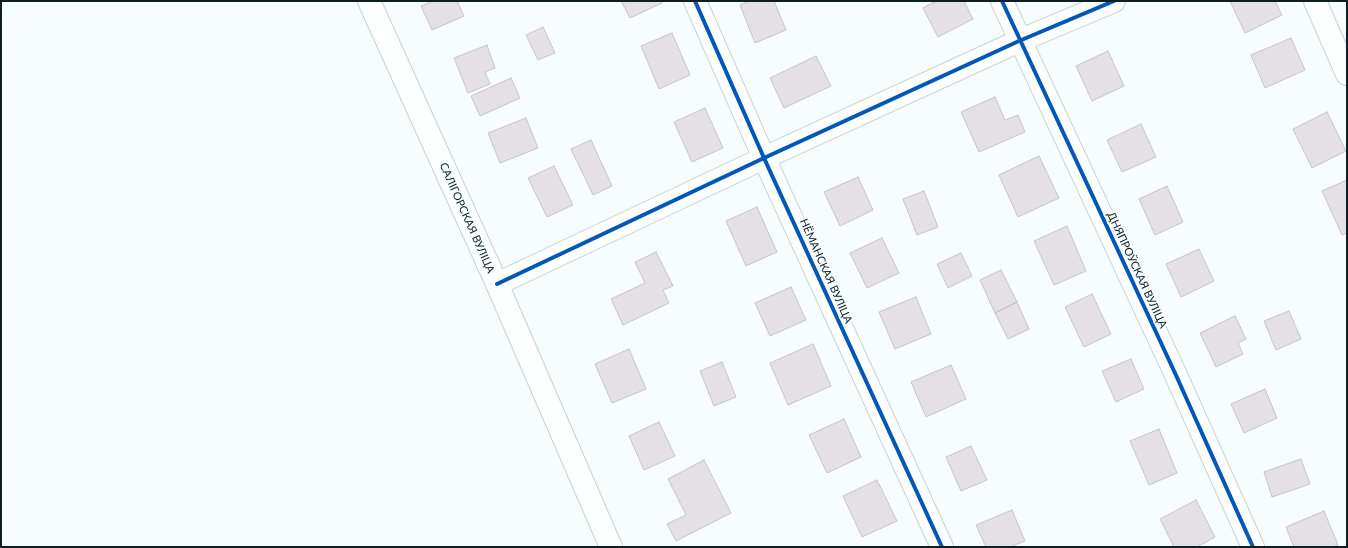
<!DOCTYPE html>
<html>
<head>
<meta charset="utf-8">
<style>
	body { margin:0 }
	#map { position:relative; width:1348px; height:548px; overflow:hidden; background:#f7fcfd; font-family:Lato,sans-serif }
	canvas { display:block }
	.frame { position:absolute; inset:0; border:2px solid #0f1e23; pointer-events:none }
</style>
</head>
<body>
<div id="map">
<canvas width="1348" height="548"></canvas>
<div class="frame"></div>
</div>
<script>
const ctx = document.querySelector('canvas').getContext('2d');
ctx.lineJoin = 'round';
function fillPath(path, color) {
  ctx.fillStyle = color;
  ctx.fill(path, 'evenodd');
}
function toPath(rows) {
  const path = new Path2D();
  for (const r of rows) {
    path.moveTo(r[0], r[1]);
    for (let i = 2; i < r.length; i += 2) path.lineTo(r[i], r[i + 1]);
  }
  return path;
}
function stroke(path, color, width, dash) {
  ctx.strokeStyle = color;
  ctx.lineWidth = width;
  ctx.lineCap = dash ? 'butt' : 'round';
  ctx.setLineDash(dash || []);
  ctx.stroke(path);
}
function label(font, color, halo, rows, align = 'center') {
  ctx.font = font + ' Lato,sans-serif';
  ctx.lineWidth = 3.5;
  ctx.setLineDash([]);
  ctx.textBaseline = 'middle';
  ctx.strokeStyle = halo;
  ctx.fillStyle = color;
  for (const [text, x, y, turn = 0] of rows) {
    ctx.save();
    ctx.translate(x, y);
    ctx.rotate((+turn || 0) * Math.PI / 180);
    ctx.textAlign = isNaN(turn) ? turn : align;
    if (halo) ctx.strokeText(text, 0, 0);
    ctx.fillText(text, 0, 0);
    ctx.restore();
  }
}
const building = toPath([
	[433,1,457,1,464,16,432,30,421,6,433,1],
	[621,1,661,1,662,3,630,18,621,1],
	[750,1,774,1,786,30,755,43,740,5,750,1],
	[936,1,964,1,973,19,938,37,923,8,936,1],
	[1230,1,1275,1,1282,15,1245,33,1230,1],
	[543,27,555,53,538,60,526,35,543,27],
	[672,33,690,75,659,89,641,46,672,33],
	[1291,38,1305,70,1265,88,1251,55,1291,38],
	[487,45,495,68,485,72,490,84,468,93,454,58,487,45],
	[1108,51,1124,86,1092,101,1076,66,1108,51],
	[816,56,831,86,784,108,770,78,816,56],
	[511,78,520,98,480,116,471,96,511,78],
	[995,97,1005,120,1018,115,1025,132,979,152,961,112,995,97],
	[705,108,723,148,692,162,674,122,705,108],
	[1327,112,1346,151,1312,168,1293,129,1327,112],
	[526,118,538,148,500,163,488,133,526,118],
	[1141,124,1156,157,1122,172,1107,140,1141,124],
	[591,140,612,186,593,195,571,149,591,140],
	[1039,156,1059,198,1018,217,999,175,1039,156],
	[554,166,573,205,547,217,528,178,554,166],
	[858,177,873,210,840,226,824,192,858,177],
	[1347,180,1347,233,1342,235,1322,191,1347,180],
	[1167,186,1183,222,1155,235,1139,199,1167,186],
	[924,191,938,227,917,235,903,199,924,191],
	[757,207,777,252,746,266,726,221,757,207],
	[1067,226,1086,271,1054,285,1034,241,1067,226],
	[882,238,899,273,867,288,850,253,882,238],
	[1199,249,1214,281,1181,297,1166,264,1199,249],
	[656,252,673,286,663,290,669,303,623,325,611,299,645,283,635,262,656,252],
	[961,253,972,276,948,288,937,264,961,253],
	[1001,270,1017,302,995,313,980,280,1001,270],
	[791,287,806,320,770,336,755,303,791,287],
	[1092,294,1111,334,1084,347,1065,307,1092,294],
	[916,297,931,334,895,349,879,312,916,297],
	[1017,302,1029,329,1008,339,995,313,1017,302],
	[1289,311,1301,339,1276,350,1264,321,1289,311],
	[1235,316,1246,339,1238,343,1243,354,1216,367,1200,333,1235,316],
	[813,344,831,386,788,405,770,363,813,344],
	[629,349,646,389,612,403,595,364,629,349],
	[1131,359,1144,389,1116,402,1102,371,1131,359],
	[722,362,736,397,714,406,700,371,722,362],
	[951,365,966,399,926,417,911,382,951,365],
	[1265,389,1277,418,1244,433,1231,404,1265,389],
	[844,419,861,457,827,473,809,435,844,419],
	[659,422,675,456,644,470,629,436,659,422],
	[1159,429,1177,473,1149,485,1130,441,1159,429],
	[971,446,987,480,961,491,946,457,971,446],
	[1301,459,1310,484,1272,497,1264,472,1301,459],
	[704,460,731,513,676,541,667,524,686,515,668,479,704,460],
	[877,480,897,521,862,537,843,496,877,480],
	[1196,500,1215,537,1197,547,1174,547,1160,519,1196,500],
	[1012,510,1025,541,1010,547,986,547,976,525,1012,510],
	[1324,511,1338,545,1333,547,1294,547,1286,527,1324,511]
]);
const street = toPath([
	[369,1,497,284,611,547],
	[695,1,764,158,942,547],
	[1002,1,1175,373,1253,547],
	[1315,1,1347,74],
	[497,284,764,158,1019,41,1114,1]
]);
const cycleway = toPath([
	[695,1,764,158,942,547],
	[1002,1,1175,373,1253,547],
	[497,284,764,158,1019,41,1114,1]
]);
const streetNames = [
	["САЛІГОРСКАЯ ВУЛІЦА",467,218,66],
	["ДНЯПРОЎСКАЯ ВУЛІЦА",1137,270,65],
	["НЁМАНСКАЯ ВУЛІЦА",826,271,66]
];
fillPath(building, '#e5e0e4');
stroke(building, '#c8c3c7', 1);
stroke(street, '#c7d1d3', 24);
stroke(street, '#feffff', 22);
stroke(cycleway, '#0057b8', 4);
label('11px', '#0f1e23', '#f5fdff', streetNames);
</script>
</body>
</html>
